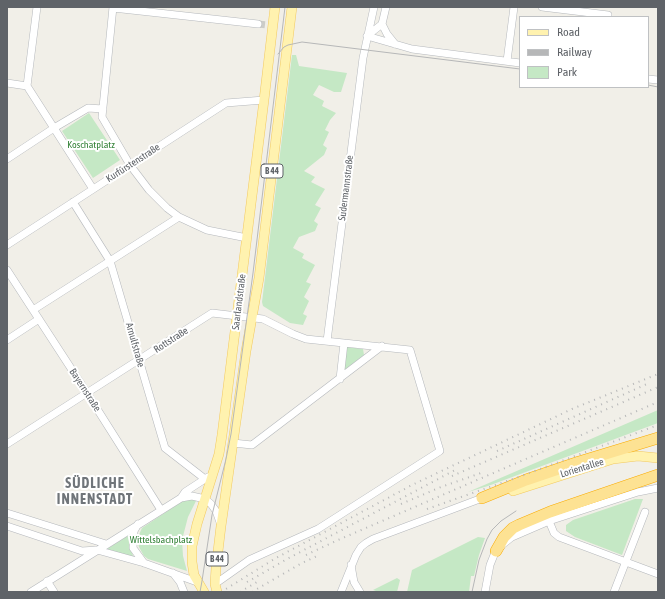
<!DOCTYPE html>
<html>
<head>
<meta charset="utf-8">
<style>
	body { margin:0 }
	#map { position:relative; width:665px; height:599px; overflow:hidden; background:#f1efe8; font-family:"Asap Condensed",sans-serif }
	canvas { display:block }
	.frame { position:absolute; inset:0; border:8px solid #5f6368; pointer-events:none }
	.legend { position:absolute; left:519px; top:16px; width:130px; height:72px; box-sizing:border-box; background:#fff; border:1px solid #bfc1c3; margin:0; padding:5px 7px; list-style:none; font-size:12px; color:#5f6368 }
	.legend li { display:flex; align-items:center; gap:8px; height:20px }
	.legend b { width:20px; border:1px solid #bfc1c3 }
</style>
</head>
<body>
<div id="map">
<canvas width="665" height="599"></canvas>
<div class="frame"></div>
<ul class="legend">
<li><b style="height:5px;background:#fff2af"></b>Road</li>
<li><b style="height:5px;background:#b6b7b8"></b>Railway</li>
<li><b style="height:11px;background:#c5e8c5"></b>Park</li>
</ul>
</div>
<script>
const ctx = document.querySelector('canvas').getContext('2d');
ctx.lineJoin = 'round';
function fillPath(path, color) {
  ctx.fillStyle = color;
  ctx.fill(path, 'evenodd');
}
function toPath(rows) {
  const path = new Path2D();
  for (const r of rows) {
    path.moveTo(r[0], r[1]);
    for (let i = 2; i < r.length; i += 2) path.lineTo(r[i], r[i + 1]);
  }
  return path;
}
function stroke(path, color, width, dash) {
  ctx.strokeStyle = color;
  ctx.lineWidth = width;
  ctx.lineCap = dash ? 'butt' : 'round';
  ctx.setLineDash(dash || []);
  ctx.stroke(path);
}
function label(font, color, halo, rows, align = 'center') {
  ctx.font = font + ' "Asap Condensed",sans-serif';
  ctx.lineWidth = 4;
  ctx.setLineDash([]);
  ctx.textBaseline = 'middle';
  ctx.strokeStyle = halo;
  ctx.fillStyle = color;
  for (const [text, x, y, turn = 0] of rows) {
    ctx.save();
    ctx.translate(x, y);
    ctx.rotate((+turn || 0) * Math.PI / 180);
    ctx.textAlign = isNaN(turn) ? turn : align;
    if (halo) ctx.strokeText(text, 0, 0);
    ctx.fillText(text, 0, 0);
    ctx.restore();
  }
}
const green = toPath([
	[292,55,296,55,299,66,347,73,341,92,334,92,319,85,313,95,324,101,322,106,336,113,330,120,325,130,329,132,323,145,327,148,324,155,304,171,315,177,311,182,325,189,315,205,321,208,314,221,318,224,315,231,299,237,293,248,304,254,302,258,315,265,306,282,311,284,304,297,309,301,303,314,307,316,303,325,290,323,263,306,262,302],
	[89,113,120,160,93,178,62,131],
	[347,347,363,349,364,355,343,371,346,348],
	[658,410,658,423,488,486,468,492],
	[197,499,188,517,182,540,183,556,187,571,148,559,144,556,139,547,138,542,138,537,142,528,184,500],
	[635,499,643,499,622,555,575,537,566,531,566,525,573,520],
	[130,534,129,546,134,558,107,549],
	[478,537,485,538,479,555,474,576,471,576,469,592,407,592,412,570],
	[397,578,400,580,397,592,379,592,373,590]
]);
const minorTunnel = toPath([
	[258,24,267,25]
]);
const minor = toPath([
	[113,7,102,117,130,165,149,190,167,208,179,217,207,230,247,238],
	[542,7,608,15,607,17],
	[113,8,258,24],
	[382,24,387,34,395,44],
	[367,36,412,49,520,63],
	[367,36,382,24,386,7],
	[507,61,514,7],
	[648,79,658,80],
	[7,83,27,86],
	[27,86,93,189],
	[27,86,37,7],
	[7,159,54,128,88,108,103,109],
	[73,202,110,261,165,448,205,479],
	[7,245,226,103,264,100],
	[7,270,87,393,161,510],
	[33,310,179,217],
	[7,340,39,319],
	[327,341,363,58,374,7],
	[340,379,344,343],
	[233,443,252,445,382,346],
	[7,444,212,313,263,319,293,334,306,339,410,350,440,451,318,529,249,560,215,584],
	[181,498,192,496,205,499,211,504,216,511,221,525],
	[7,513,106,544],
	[549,521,554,533,559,537,658,574],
	[138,524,134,531,133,548,144,563],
	[7,526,82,551,97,550,144,563,197,582],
	[351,565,354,582,360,592],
	[173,573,180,582,184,592],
	[47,581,54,592],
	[31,592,181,498,185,492,208,477],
	[341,592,356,555,361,547,366,543,373,539,485,497],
	[485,592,490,565,494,555,502,545,512,537,549,521,638,492,658,488],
	[614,592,645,512]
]);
const major = toPath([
	[513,491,613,459,638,456,658,458],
	[204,592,194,575,192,562,192,546,197,524,219,454,222,435,264,100,275,7],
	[217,592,215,584,216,568,221,526,246,351,259,278,292,7]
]);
const highway = toPath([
	[482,498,526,480,579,462,658,438],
	[496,551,504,537,513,528,519,525,550,512,658,475]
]);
const tram = toPath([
	[278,54,284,47,288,45,302,42,520,69],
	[648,85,658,87],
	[200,592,202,581,212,515,226,459,231,434,253,273,285,7],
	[472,592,479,560,487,539,492,530,501,521,516,511]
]);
const rail = toPath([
	[497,451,647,384],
	[452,476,658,387],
	[401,504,441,487,481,473],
	[427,509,524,475,658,425],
	[306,555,338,540,658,402],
	[247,582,287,559,457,469],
	[221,592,276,558,412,485,572,409,658,374],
	[240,592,257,582],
	[252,592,300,564,317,556]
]);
const shields = [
	[272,171,22],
	[217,559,22]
];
const shieldNames = [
	["B 44",272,171],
	["B 44",217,559]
];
const parkNames = [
	["Koschatplatz",91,145],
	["Wittelsbachplatz",161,540]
];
const streetNames = [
	["Kurfürstenstraße",133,163,-33],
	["Sudermannstraße",346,188,-83],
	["Saarlandstraße",239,302,-83],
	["Rottstraße",171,340,-33],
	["Arnulfstraße",135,345,74],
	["Bayernstraße",85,390,57],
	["Lorientallee",582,468,-17]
];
const districtNames = [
	["SÜDLICHE",95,484],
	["INNENSTADT",95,500]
];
fillPath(green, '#c5e8c5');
stroke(minorTunnel, '#ccccc8', 7, [7, 3.5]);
stroke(minor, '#b5b8bc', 8);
stroke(major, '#f2c960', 10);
stroke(highway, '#f9ab00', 12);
stroke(minor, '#fff', 7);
stroke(major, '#fff2af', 9);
stroke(highway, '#fde293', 11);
stroke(tram, '#b6b7b8', 1);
stroke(rail, '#b6b7b8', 2, [1, 5]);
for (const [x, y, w] of shields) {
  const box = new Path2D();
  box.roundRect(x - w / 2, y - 7, w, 14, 3);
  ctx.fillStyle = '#fff';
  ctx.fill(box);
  stroke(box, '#5f6368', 1);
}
label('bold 9px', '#5f6368', null, shieldNames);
label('10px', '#348238', '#fff', parkNames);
label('10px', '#5f6368', '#fff', streetNames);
ctx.letterSpacing = '1px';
label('bold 14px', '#70757a', '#fff', districtNames);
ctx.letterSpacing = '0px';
</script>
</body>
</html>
